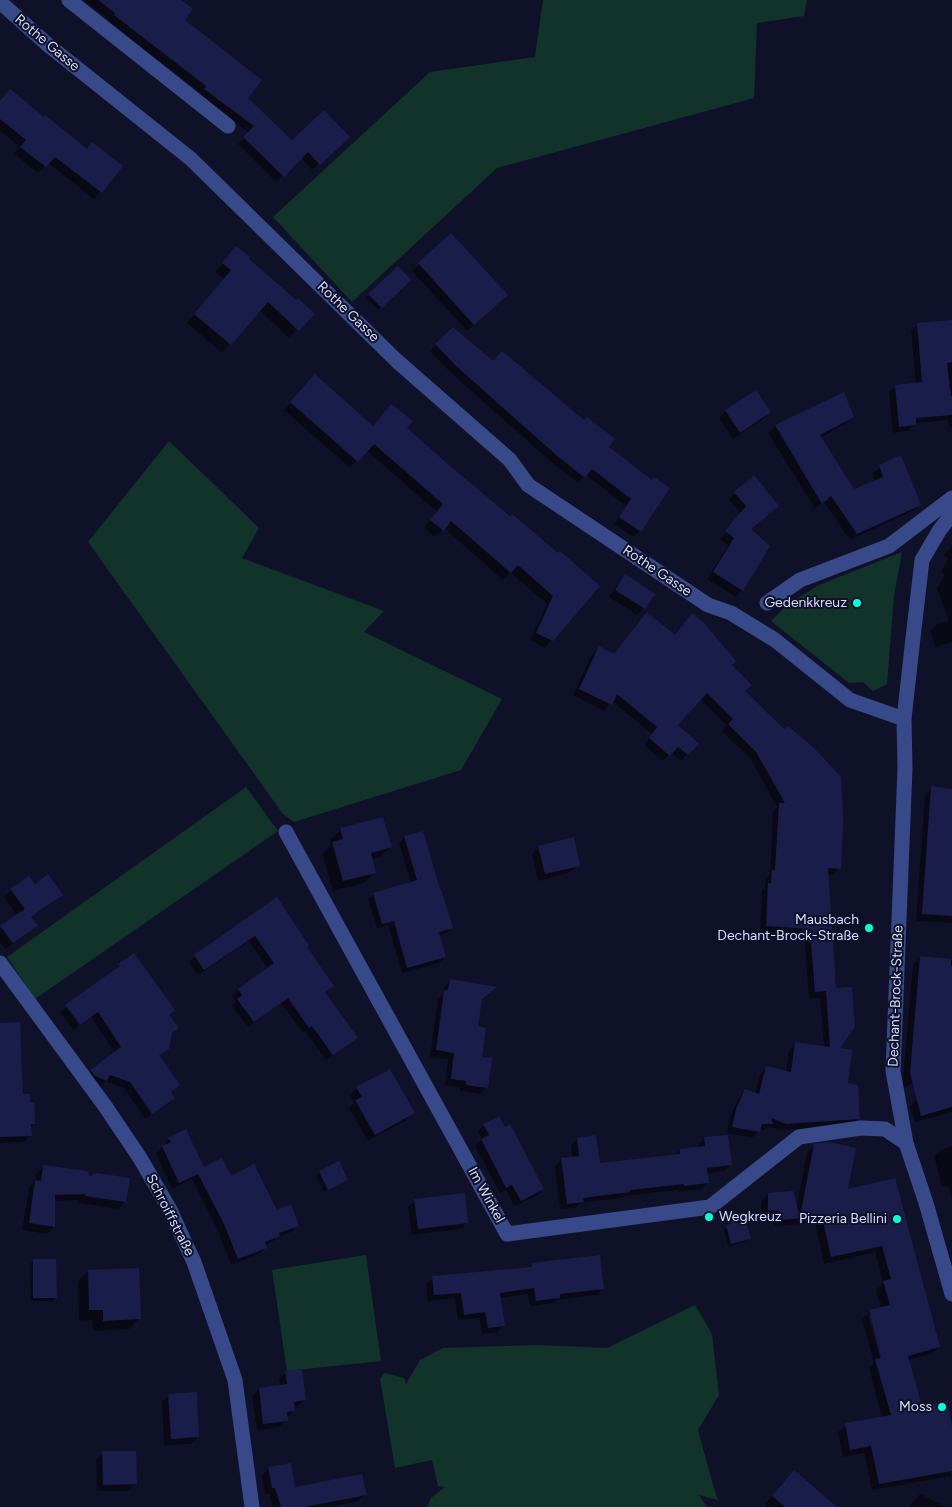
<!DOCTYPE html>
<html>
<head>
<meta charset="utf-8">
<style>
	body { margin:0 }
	canvas { display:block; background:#0f1128 }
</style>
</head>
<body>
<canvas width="952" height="1507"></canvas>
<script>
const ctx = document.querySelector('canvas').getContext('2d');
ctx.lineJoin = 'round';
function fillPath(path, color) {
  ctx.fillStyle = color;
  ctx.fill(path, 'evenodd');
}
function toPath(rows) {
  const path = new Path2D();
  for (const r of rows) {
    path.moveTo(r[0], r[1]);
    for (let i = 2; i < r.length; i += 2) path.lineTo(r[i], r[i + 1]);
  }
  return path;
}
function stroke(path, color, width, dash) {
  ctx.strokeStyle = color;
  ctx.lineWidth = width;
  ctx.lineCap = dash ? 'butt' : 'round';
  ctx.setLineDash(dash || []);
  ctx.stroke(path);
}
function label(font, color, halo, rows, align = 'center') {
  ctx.font = font + ' Figtree,sans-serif';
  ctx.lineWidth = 4;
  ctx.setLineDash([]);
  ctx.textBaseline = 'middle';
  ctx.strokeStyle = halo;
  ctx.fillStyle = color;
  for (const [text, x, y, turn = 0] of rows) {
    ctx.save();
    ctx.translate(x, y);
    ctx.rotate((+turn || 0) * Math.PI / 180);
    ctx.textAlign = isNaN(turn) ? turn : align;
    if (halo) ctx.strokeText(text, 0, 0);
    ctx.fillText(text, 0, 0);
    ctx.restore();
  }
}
const green = toPath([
	[543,0,807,0,804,16,757,23,754,98,497,168,352,302,273,217,430,72,535,57],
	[169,441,259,528,242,558,384,611,364,632,502,699,461,770,294,822,283,814,88,542],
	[902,552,894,596,887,684,873,691,863,682,849,683,771,621,788,604,819,585],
	[246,787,278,831,35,999,7,957],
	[366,1255,381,1361,287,1371,272,1270],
	[695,1305,712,1334,719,1395,698,1430,713,1485,718,1500,699,1495,707,1507,427,1507,431,1498,445,1487,438,1486,432,1460,395,1468,380,1379,384,1373,404,1378,406,1384,420,1360,443,1348,537,1345,607,1348]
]);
const shadow = toPath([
	[84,0,161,0,183,20,247,98,292,142,342,143,312,170,301,157,276,182,238,144,249,133,199,95,201,93,108,21,109,20],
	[0,101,86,150,121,166,94,199,48,163,38,173,14,154,20,147,0,131],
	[451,235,499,302,467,331,412,271],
	[236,248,247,259,313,314,289,338,259,310,222,353,187,323,224,279,215,272],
	[398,268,409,280,378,310,366,298],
	[918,324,952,339,952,427,949,428,948,420,915,423,908,431,893,433,889,392,896,386,916,384,911,331],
	[453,329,492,362,652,481,640,531,634,537,614,524,626,506,586,475,578,483,550,461,450,372,430,351],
	[308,383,373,427,391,405,405,428,449,467,558,555,552,640,545,648,530,640,547,604,510,572,503,580,444,528,435,537,424,528,437,512,366,450,350,468,284,410],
	[755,392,769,412,763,419,733,439,719,418,726,411],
	[843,394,852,417,845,424,820,438,854,491,875,482,873,474,880,467,920,504,913,511,850,540,824,502,815,509,768,433,775,426],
	[754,477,742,590,736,597,707,579,728,545,720,539,741,514,729,499],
	[952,547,952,642,935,647,930,631,937,624,949,621,937,589,945,574,941,572,948,559,944,555],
	[625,576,653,594,644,608,637,615,609,597,618,583],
	[647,613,674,636,686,621,730,665,839,868,833,875,827,875,838,1049,847,1084,859,1118,852,1125,778,1130,769,1126,765,1130,759,1130,752,1138,727,1133,730,1117,739,1097,745,1090,755,1094,760,1074,767,1067,786,1072,789,1050,796,1043,824,1047,820,998,809,998,804,935,760,933,762,891,765,888,766,878,770,874,773,811,777,807,750,758,722,731,727,726,700,699,676,725,697,744,681,761,671,753,662,761,644,745,652,734,612,701,604,711,573,695,592,654,599,648,614,655],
	[932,787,952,790,952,923,916,921,925,794],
	[341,830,390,847,380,857,371,860,375,872,364,883,333,891,322,854,331,845,330,840],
	[422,832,452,928,446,933,438,936,445,957,439,963,402,973,388,925,377,929,368,899,374,894,411,883,399,843,404,838],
	[539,847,578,865,571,872,538,881,532,854],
	[34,885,61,895,54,902,31,918,36,926,29,933,5,949,0,942,0,928,17,916,4,897,11,890],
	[277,898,306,947,333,986,325,993,356,1038,326,1060,305,1031,303,1033,281,1003,248,1027,232,1006,236,1001,232,996,268,969,249,941,198,975,189,962,195,956],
	[920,957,952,960,952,1065,902,1089,913,964],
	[119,965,168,1016,177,1028,171,1035,168,1048,158,1056,178,1085,170,1093,174,1098,145,1119,124,1088,105,1081,100,1087,85,1077,115,1053,91,1017,73,1030,60,1012,114,972],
	[451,980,495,988,480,1000,476,1027,486,1087,480,1094,460,1091,460,1087,445,1085,448,1059,430,1057,438,999,443,994,444,987],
	[0,1024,22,1095,29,1104,34,1124,30,1127,31,1135,24,1142,0,1143],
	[357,1088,413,1113,406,1120,368,1141,349,1108,354,1103,350,1095],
	[952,1089,952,1112,915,1122,910,1106,917,1099],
	[499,1118,543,1189,537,1195,514,1206,506,1190,500,1193,475,1146,482,1139,478,1131,484,1125],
	[186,1130,203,1168,230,1177,298,1225,291,1232,276,1238,272,1242,265,1245,266,1247,259,1254,231,1265,218,1231,192,1179,172,1189,156,1154,169,1139],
	[577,1139,599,1165,674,1156,680,1150,698,1148,698,1145,704,1139,731,1164,724,1171,707,1173,708,1182,702,1189,678,1192,678,1190,625,1196,622,1198,580,1203,576,1208,560,1209,555,1166,562,1159,572,1158,571,1145],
	[815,1145,846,1191,894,1179,939,1347,931,1354,908,1360,921,1407,952,1435,951,1476,872,1490,864,1453,843,1457,838,1432,846,1425,882,1418,869,1368,874,1363,862,1319,869,1312,881,1308,876,1290,883,1283,875,1252,824,1264,815,1223,775,1226,773,1218,761,1217,761,1202,768,1194,796,1209,807,1153],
	[868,1315,871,1315,884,1364,882,1364],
	[952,1146,952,1199,949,1186,942,1187,934,1156,942,1149],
	[44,1166,89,1178,129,1179,125,1202,118,1209,79,1203,79,1200,54,1201,54,1227,47,1234,22,1230,29,1188,35,1181,37,1173],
	[320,1172,346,1180,324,1192,316,1175],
	[415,1201,467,1222,461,1229,412,1235,408,1207],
	[727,1226,749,1239,746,1242,728,1246,724,1230],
	[33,1261,55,1298,52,1301,31,1301,30,1264],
	[532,1264,603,1289,597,1295,557,1300,553,1303,530,1306,528,1294,499,1298,503,1326,497,1332,482,1334,479,1318,458,1320,455,1298,428,1301,426,1284,433,1278,528,1268],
	[88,1271,140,1318,129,1329,93,1331,92,1320,79,1321,78,1282],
	[286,1372,305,1399,298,1406,294,1407,294,1410,280,1427,257,1430,252,1396,259,1389,280,1386,279,1379],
	[169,1395,198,1437,191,1444,164,1445,162,1402],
	[103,1453,135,1484,128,1491,97,1491,96,1460],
	[269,1468,294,1489,365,1495,358,1501,329,1507,273,1507,269,1494,265,1494,262,1475],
	[785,1480,835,1507,767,1507,764,1505],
	[920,1494,946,1507,909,1507]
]);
const building = toPath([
	[98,0,181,0,193,9,185,20,262,80,248,98,292,140,324,110,350,137,320,165,308,152,284,177,243,137,254,126,204,89,206,86,114,15,115,13],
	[10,89,44,117,45,115,87,149,92,142,123,166,102,193,55,157,46,167,20,147,26,140,0,119,0,101],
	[451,233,508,295,474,325,418,263],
	[236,246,250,257,249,259,296,300,298,298,315,314,299,331,268,302,231,345,194,314,231,270,222,263],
	[398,266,411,280,382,308,368,294],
	[952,320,952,362,947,363,951,396,952,396,952,415,916,418,916,425,899,427,895,385,922,382,917,323],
	[453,327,493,361,502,351,584,420,587,417,615,439,609,447,652,480,654,477,670,488,641,532,619,517,631,499,592,469,585,478,556,455,456,366,435,344],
	[315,374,373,426,391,404,413,421,407,428,450,466,510,516,512,514,558,553,560,551,600,586,553,641,536,633,553,596,518,565,511,573,451,521,444,531,430,520,443,504,374,444,358,462,290,402],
	[756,390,771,412,740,433,725,410],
	[844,392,854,417,820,435,854,489,883,477,879,465,901,455,921,505,857,534,831,496,822,504,775,425],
	[754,475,779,506,751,529,770,546,743,591,713,572,734,538,725,531,746,506,734,492],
	[625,574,655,594,645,609,615,590],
	[647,612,675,635,692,613,703,622,736,661,732,665,752,685,745,691,784,729,788,726,813,747,841,777,843,821,841,869,828,868,836,988,852,987,855,1027,840,1048,852,1050,848,1083,858,1085,860,1119,786,1124,771,1118,773,1124,762,1124,760,1132,732,1127,736,1109,745,1089,759,1094,766,1066,791,1072,795,1042,830,1047,826,991,815,992,810,929,766,926,768,883,771,883,772,870,775,870,779,803,785,803,756,752,728,724,733,719,707,693,678,725,699,744,688,755,678,747,670,756,649,738,657,727,617,694,612,705,579,689,599,646,614,654],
	[931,786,952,789,952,916,922,914],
	[383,817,392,847,371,853,376,873,343,881,332,842,343,839,340,828],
	[423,831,440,889,441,889,453,928,439,932,446,957,407,968,394,921,382,924,373,893,417,880,404,836],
	[574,837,580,866,545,874,538,846],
	[48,874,63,895,31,917,38,926,13,943,0,926,25,909,10,889,29,876,35,884],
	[277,897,309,946,307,947,334,986,325,992,358,1038,333,1055,312,1026,309,1028,288,998,254,1022,237,999,242,995,238,989,274,963,255,936,204,970,194,955],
	[134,953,175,1010,169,1015,179,1028,172,1033,169,1049,159,1055,180,1085,171,1092,175,1098,152,1114,130,1082,110,1075,107,1081,95,1076,90,1070,121,1047,98,1012,80,1025,65,1005,120,966,118,964],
	[920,956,951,959,951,966,952,966,952,1107,921,1116,910,1073],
	[450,979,497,987,482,999,478,1026,486,1028,482,1057,492,1058,488,1088,466,1085,466,1081,451,1079,454,1053,436,1050,444,991,448,989],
	[20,1022,23,1094,30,1094,30,1102,34,1103,35,1124,31,1124,32,1136,0,1137,0,1023],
	[390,1069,415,1113,375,1135,355,1100,362,1097,356,1087],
	[499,1116,505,1127,510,1124,544,1189,521,1201,512,1185,506,1188,481,1139,489,1135,483,1124],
	[186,1129,204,1167,222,1158,231,1176,254,1164,277,1210,291,1204,299,1226,279,1233,280,1236,265,1242,267,1248,238,1259,224,1224,198,1174,179,1183,162,1146,171,1142,168,1138],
	[596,1135,600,1163,680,1154,680,1149,705,1146,704,1137,728,1135,732,1165,707,1168,709,1183,684,1186,684,1184,630,1190,630,1192,583,1198,584,1202,567,1204,561,1158,579,1156,577,1138],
	[829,1142,856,1148,848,1189,895,1178,940,1347,908,1356,922,1406,947,1401,952,1427,952,1471,879,1484,871,1446,850,1450,845,1423,891,1415,875,1359,881,1358,869,1310,890,1305,883,1281,891,1279,882,1246,831,1257,822,1216,782,1220,780,1211,768,1210,768,1193,793,1191,800,1217,814,1144],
	[339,1161,348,1180,328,1190,319,1171],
	[43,1165,87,1171,90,1176,96,1173,130,1178,126,1202,85,1196,85,1194,55,1195,55,1227,29,1223,35,1180,41,1181],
	[465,1193,468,1223,418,1229,414,1199],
	[746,1221,751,1239,731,1244,726,1225],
	[600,1255,604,1289,560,1294,560,1298,536,1301,534,1288,500,1293,505,1326,488,1328,485,1312,464,1315,461,1293,434,1295,432,1276,532,1267,531,1263],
	[33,1259,56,1259,57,1298,33,1298],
	[139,1268,141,1319,103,1321,103,1310,89,1310,88,1270],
	[302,1369,306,1400,294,1402,295,1411,287,1412,288,1421,263,1424,259,1388,287,1384,285,1371],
	[197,1392,199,1437,171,1439,168,1394],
	[102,1451,136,1451,137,1484,103,1485],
	[291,1463,295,1487,362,1474,367,1495,304,1507,281,1507,275,1488,272,1488,268,1467],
	[794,1470,837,1507,785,1507,772,1496]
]);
const minor = toPath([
	[69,0,228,126],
	[0,2,48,45,191,159,397,361,510,460,528,485,708,605,731,613,775,640,850,700,904,719],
	[952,514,939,531,922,560,913,638,904,719,905,768,893,1071,906,1143,926,1203,952,1294],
	[767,603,800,580,889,546,952,498],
	[286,832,507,1234,710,1207,799,1137,861,1128,885,1129,906,1143],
	[0,963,105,1106,140,1158,170,1210,186,1245,194,1262,235,1380,252,1507]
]);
const markers = [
	[857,603,5,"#02ffd9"],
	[869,928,5,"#02ffd9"],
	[709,1217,5,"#02ffd9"],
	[897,1219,5,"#02ffd9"],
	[942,1407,5,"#02ffd9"]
];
const streetNames = [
	["Rothe Gasse",47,43,40],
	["Rothe Gasse",348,312,44],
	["Rothe Gasse",657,571,34],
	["Dechant-Brock-Straße",896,996,-88],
	["Im Winkel",486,1195,61],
	["Schroiffstraße",170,1215,63]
];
const poiNames = [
	["Gedenkkreuz",847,603],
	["Mausbach",859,920],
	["Dechant-Brock-Straße",859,936],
	["Wegkreuz",719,1217,"left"],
	["Pizzeria Bellini",887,1219],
	["Moss",932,1407]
];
fillPath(green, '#113329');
fillPath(shadow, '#0007');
fillPath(building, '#1a1c4a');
stroke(minor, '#384989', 15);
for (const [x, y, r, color] of markers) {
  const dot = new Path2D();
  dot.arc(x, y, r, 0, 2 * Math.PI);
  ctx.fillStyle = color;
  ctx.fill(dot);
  stroke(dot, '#0f1128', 2);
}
label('14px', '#d6dcff', '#0f1128', streetNames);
label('14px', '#d6dcff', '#0f1128', poiNames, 'right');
</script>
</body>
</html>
